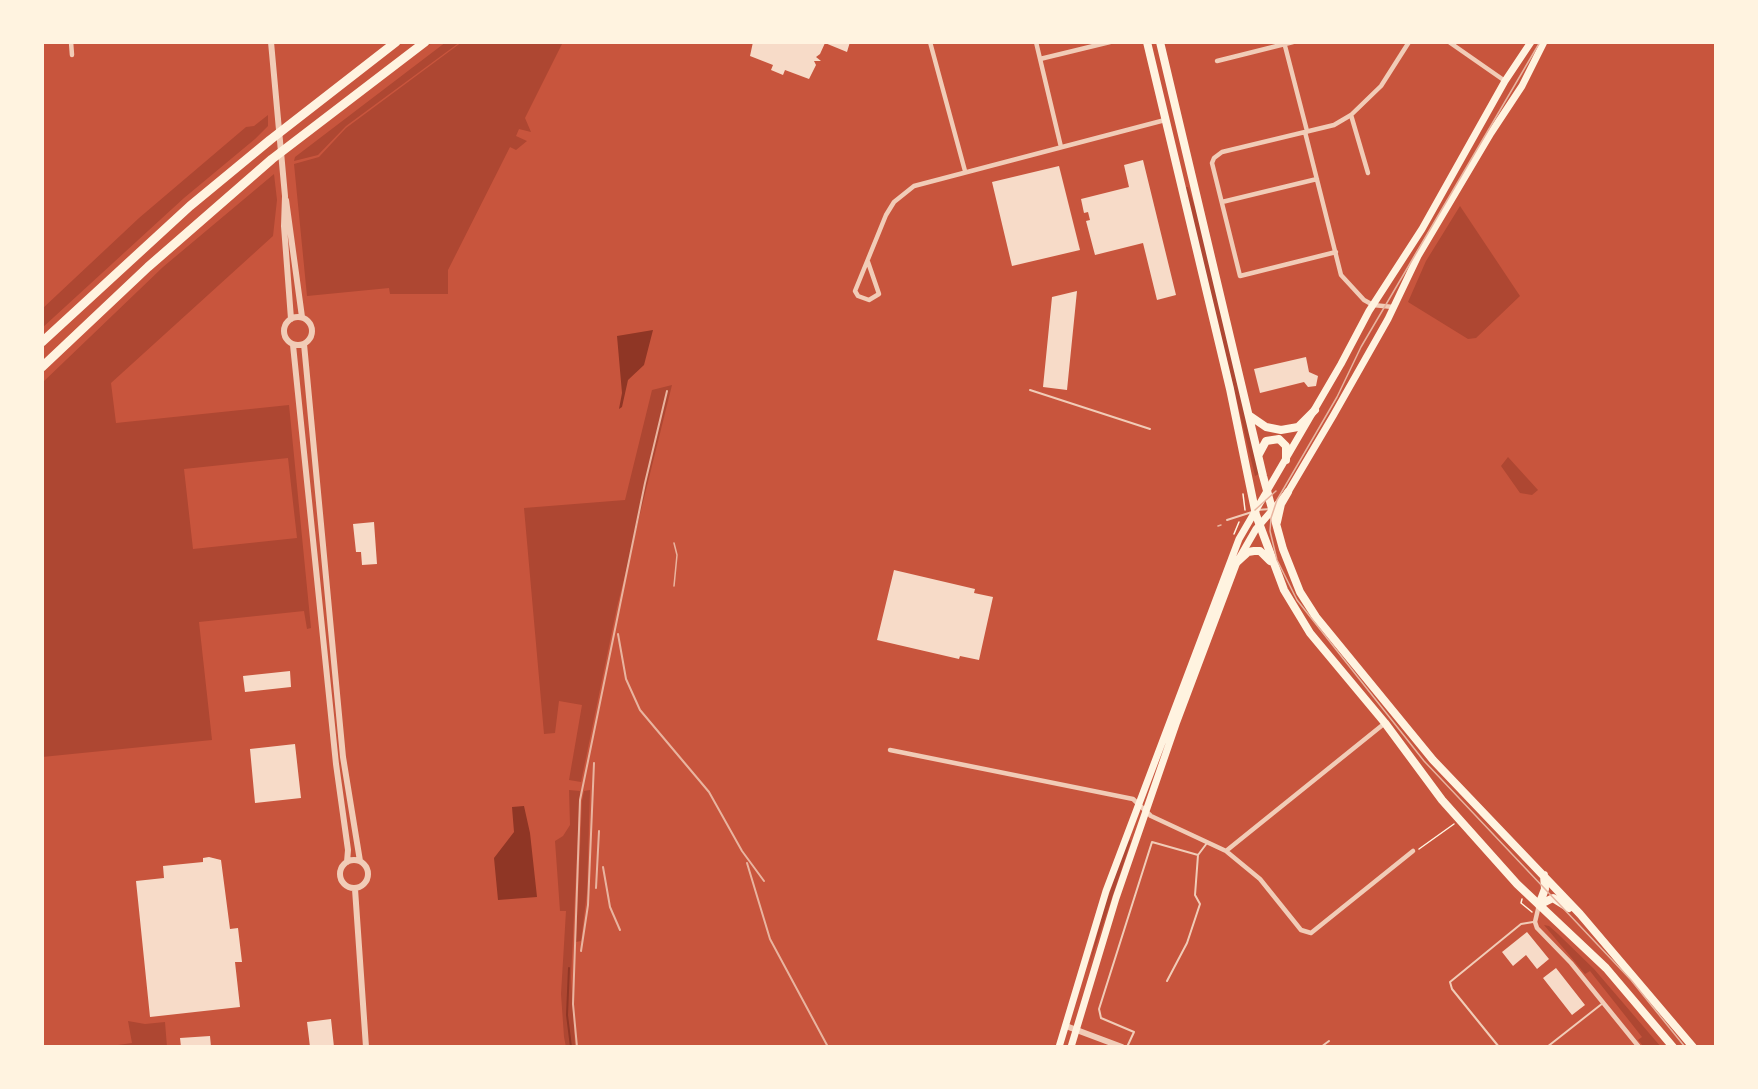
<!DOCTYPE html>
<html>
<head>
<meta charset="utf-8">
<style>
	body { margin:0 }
	#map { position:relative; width:1758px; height:1089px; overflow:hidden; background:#c8553d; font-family:"PT Sans Narrow",sans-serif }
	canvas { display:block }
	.frame { position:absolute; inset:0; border:44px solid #fff3e0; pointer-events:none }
</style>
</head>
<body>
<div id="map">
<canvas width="1758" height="1089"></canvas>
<div class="frame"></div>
</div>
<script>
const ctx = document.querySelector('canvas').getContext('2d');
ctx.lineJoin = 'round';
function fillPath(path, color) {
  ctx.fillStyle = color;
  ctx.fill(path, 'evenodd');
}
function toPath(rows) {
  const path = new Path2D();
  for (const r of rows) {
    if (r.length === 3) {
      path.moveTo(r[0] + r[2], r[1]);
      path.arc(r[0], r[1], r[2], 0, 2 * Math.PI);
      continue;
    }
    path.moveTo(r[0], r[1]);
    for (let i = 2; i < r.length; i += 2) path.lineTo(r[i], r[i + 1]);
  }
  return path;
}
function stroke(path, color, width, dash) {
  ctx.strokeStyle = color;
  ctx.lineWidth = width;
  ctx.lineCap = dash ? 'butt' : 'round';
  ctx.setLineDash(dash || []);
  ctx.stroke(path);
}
const green = toPath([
	[446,42,460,42,346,126,318,155,294,161,295,157],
	[462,42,563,42,525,118,531,132,519,129,516,136,527,141,516,150,510,147,448,270,448,294,390,294,389,288,307,296,294,164,319,157,346,128],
	[268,115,268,126,255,139,184,198,42,328,42,309,139,218,246,127,254,126],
	[274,174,277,200,273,236,111,383,116,423,289,405,311,628,307,629,304,611,199,622,212,740,42,757,42,383,163,267],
	[288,458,297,538,193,549,184,469],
	[1185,187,1188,187,1198,216,1259,474,1255,476],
	[1460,206,1520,296,1476,338,1468,339,1408,302,1426,261],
	[672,385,617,607,581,782,569,780,582,705,559,701,555,733,544,734,524,508,625,500,652,390],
	[1508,457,1538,490,1532,495,1520,493,1501,466],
	[569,790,580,791,571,977,575,1047,566,1047,564,1037,561,994,566,911,560,911,555,841,563,836,570,825],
	[590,790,587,892,581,941,576,942,582,801,584,791],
	[1128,839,1131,841,1088,969,1103,912],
	[1544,925,1549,926,1558,934,1594,969,1661,1047,1644,1047,1638,1040,1642,1037,1590,971,1585,974],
	[128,1021,145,1024,165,1022,167,1047,104,1047,132,1043]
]);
const water = toPath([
	[653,330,644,365,628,380,622,407,619,409,622,393,617,336],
	[524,806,530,833,537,897,498,900,494,858,514,832,512,807]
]);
const stream = toPath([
	[569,968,567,1015,571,1047]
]);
const building = toPath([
	[753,42,850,42,847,52,825,43,820,54,816,57,821,61,814,61,816,65,809,79,785,70,783,75,771,70,773,65,750,56],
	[1143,160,1176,295,1157,300,1143,243,1095,255,1086,221,1090,220,1088,212,1084,213,1081,199,1129,187,1124,165],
	[1059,166,1080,250,1012,266,992,182],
	[1077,291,1067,390,1043,387,1052,297],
	[1306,357,1309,372,1318,376,1316,386,1308,387,1304,382,1260,393,1254,369],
	[374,522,377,564,362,565,361,552,356,552,353,524],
	[894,570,975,589,974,593,993,597,979,660,960,656,959,659,877,640],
	[290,671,291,687,245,692,243,676],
	[295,744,301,798,255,803,250,749],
	[209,857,221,860,230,929,238,928,242,962,235,962,240,1007,150,1017,136,881,164,878,163,866,203,862,203,858],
	[1527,932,1549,959,1537,969,1526,955,1513,966,1502,952],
	[1556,968,1585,1005,1572,1015,1543,978],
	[331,1019,334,1047,310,1047,307,1022],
	[210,1036,211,1047,181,1047,180,1038]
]);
const path = toPath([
	[1243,494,1245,510],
	[1234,534,1239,522],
	[1419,849,1454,824],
	[1522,899,1521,903,1532,912]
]);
const service = toPath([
	[1030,390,1150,429],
	[1257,510,1270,509],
	[1227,520,1252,512],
	[1167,981,1187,943,1200,904,1195,895,1198,855,1207,843],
	[1127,1047,1134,1032,1101,1018,1099,1009,1152,842,1198,855],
	[1321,1047,1329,1041],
	[1499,1047,1452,989,1450,982,1521,924,1533,922],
	[1547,1047,1603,1003]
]);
const minor = toPath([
	[71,42,72,55],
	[930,42,965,171],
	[1036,42,1061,147],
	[1284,42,1307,131],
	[1449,42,1505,81],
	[1040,59,1110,42],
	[1217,61,1293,42],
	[1351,115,1368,173],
	[1305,132,1341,275,1364,300,1373,305,1393,307],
	[1222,202,1317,179],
	[1336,252,1240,276,1212,163,1214,158,1222,152,1334,125,1351,115,1381,86,1409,42],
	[868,262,879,294,869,300,858,296,855,291,886,215,894,202,914,186,1165,120],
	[890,750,1133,799,1151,816,1226,851,1260,879,1301,930,1311,933,1413,851],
	[1226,851,1385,723],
	[1539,905,1535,922,1537,928,1571,963,1639,1047]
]);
const tertiary = toPath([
	[271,42,285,196,284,226,291,319],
	[286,200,302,317],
	[298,331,14],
	[304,344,343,757,360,861],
	[293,345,336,764,348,850,347,862],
	[354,874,14],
	[355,889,366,1047],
	[1066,1026,1122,1047]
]);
const secondary = toPath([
	[1059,1047,1106,891,1239,539,1341,364,1369,311,1422,229,1505,81,1531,42],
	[1071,1047,1116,898,1176,724,1237,562,1256,529,1288,492,1333,416,1388,319,1418,256,1491,133,1522,86,1544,42]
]);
const primary = toPath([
	[1147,42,1230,389,1256,515,1284,590,1310,633,1385,723,1442,800,1517,884,1606,968,1673,1047],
	[1160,42,1263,476,1283,549,1300,592,1316,617,1433,760,1580,914,1693,1047],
	[1250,416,1266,427,1281,430,1298,427,1315,410],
	[1259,454,1266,441,1279,439,1286,446,1286,460],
	[1277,522,1281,504,1288,492],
	[1237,562,1248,552,1254,551,1260,551,1270,561],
	[1539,905,1553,898,1569,908],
	[1539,905,1545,889,1544,875]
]);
const motorway = toPath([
	[42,342,190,206,270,140,396,42],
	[42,367,148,267,272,159,425,42]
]);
const tram = toPath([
	[1540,42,1361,347,1337,397,1277,500,1271,518,1270,531,1277,560,1297,600,1424,761,1631,980,1685,1047],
	[1255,510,1276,491],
	[1218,526,1221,525],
	[674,586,677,555,674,543]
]);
const rail = toPath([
	[1715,203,1716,257],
	[618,634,626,679,640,710,709,792,742,851,764,881],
	[747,863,770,939,828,1047],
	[603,867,610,907,620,930],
	[596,888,599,831],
	[581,951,588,905,594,763],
	[577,1047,573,1004,580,800,645,483,667,391]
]);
fillPath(green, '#ae4732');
fillPath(water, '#8f3625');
stroke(stream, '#8f3625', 2);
fillPath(building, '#f7dbc8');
stroke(path, '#fff3e0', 1.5);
stroke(service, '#f1ccb7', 2);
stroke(minor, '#f1ccb7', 4.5);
stroke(tertiary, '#f1ccb7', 6);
stroke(secondary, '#fff3e0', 7);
stroke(primary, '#fff3e0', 8);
stroke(motorway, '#fff3e0', 9);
stroke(tram, '#e9b49f', 1.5);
stroke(rail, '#e9b49f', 2);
</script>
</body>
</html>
